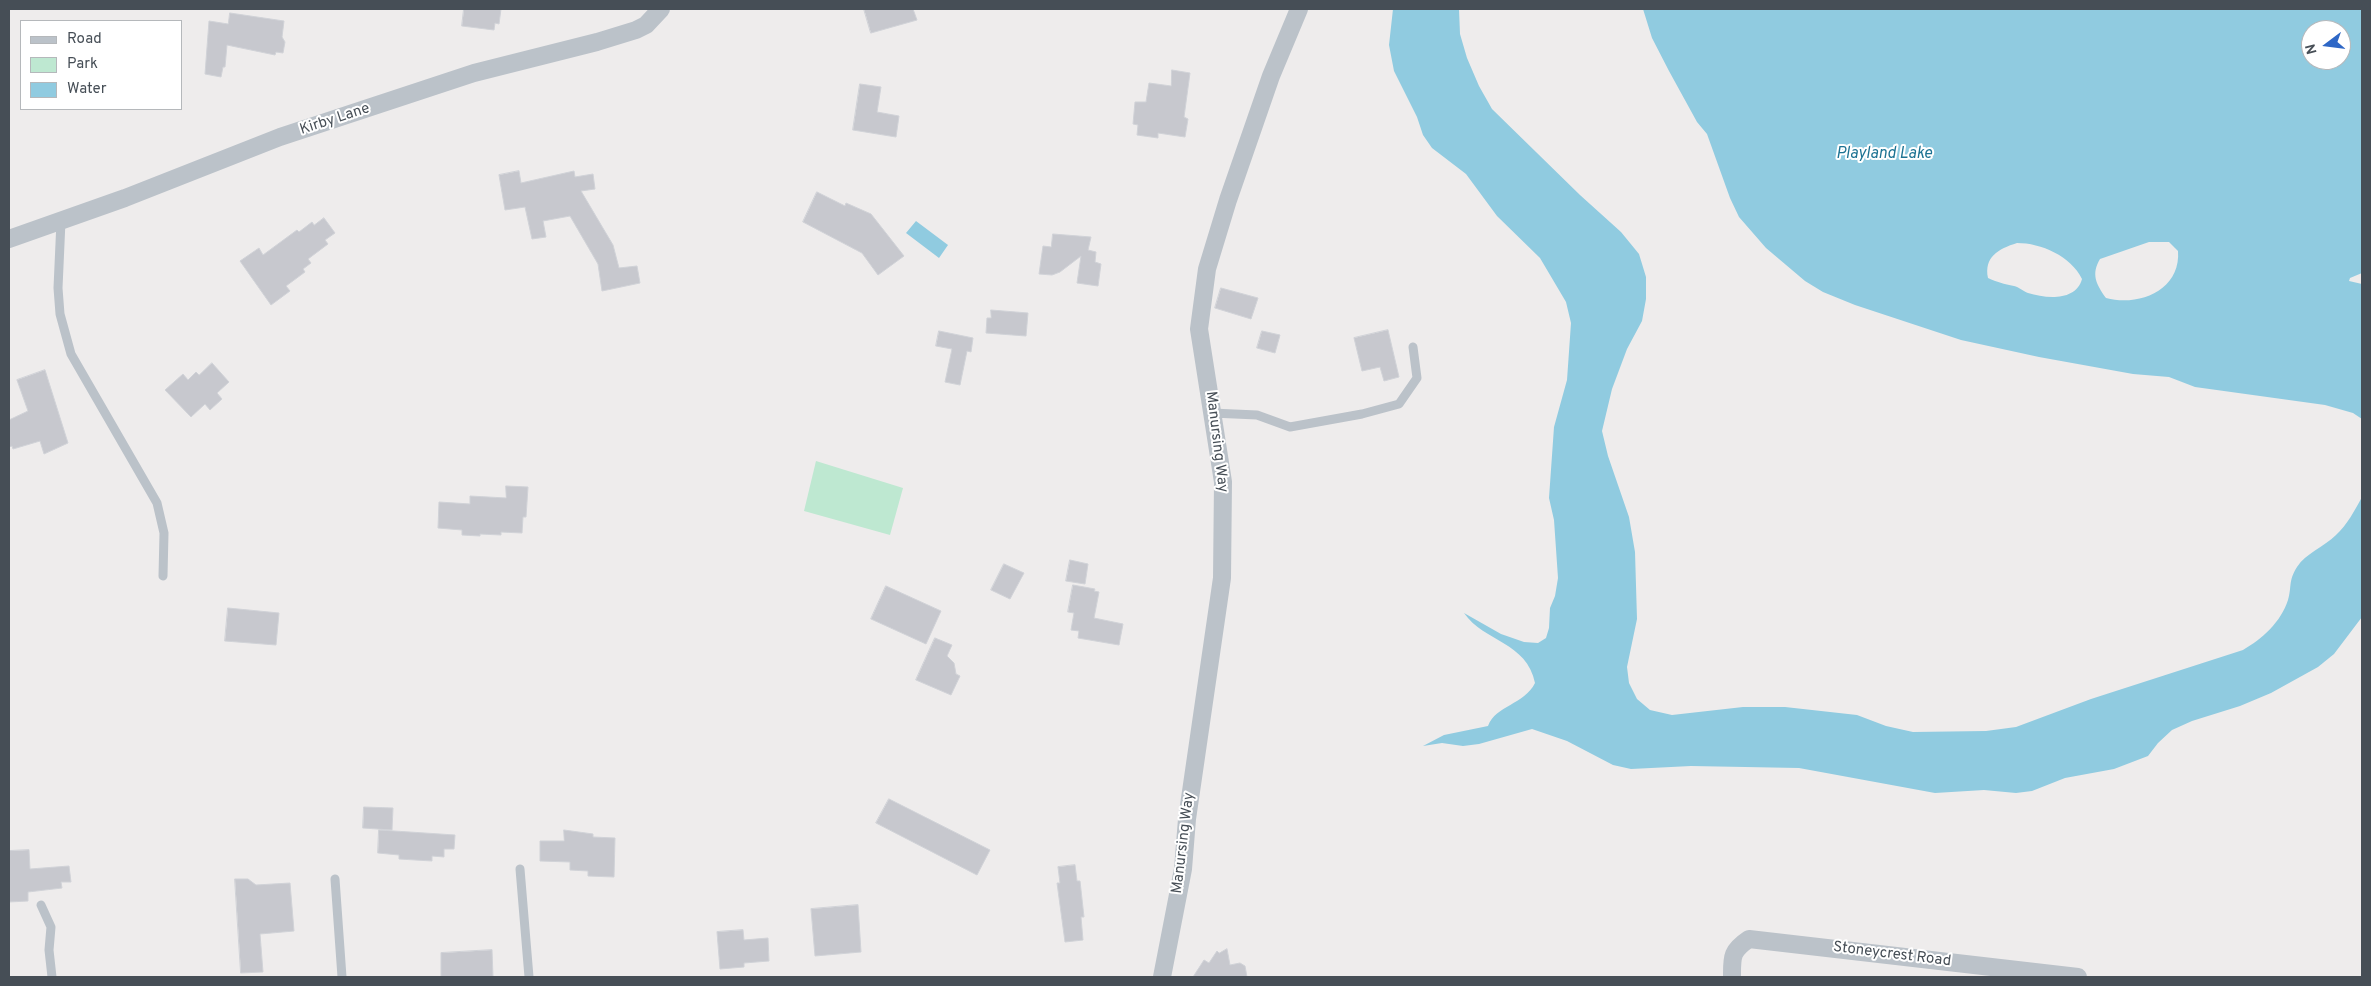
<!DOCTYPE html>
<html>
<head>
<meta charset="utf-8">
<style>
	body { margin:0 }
	#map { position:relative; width:2371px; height:986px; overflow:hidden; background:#eeecec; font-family:Overpass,sans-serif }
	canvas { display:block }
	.frame { position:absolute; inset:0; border:10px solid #464e56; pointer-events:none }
	.legend { position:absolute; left:20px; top:20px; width:162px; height:90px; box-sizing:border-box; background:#fff; border:1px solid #b5b8bb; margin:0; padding:6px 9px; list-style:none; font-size:15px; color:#464e56 }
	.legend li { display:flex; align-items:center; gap:10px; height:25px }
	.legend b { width:25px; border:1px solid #b5b8bb }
	.north { position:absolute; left:2301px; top:20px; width:50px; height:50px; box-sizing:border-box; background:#fff; border:1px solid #b5b8bb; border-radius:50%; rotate:255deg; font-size:14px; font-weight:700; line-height:20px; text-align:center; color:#464e56 }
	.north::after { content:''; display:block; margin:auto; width:18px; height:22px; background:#2e67c6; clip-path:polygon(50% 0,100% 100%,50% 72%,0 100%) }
</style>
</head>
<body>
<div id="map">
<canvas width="2371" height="986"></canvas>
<div class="frame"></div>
<ul class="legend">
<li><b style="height:6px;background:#bbc2c9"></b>Road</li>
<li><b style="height:14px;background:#bee8d1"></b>Park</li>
<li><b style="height:14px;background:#90cbe0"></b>Water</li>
</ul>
<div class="north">N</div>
</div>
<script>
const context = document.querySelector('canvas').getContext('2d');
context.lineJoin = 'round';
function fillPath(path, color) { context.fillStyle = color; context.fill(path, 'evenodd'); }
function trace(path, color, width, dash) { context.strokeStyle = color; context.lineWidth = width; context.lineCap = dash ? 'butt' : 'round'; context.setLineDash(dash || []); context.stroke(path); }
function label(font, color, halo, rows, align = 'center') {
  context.font = font + ' Overpass,sans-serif'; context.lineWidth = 4; context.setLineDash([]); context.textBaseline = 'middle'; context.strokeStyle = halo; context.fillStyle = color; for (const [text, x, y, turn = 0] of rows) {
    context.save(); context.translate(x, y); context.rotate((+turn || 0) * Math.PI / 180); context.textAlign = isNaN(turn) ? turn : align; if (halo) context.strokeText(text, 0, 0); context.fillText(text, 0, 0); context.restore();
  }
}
fillPath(new Path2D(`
	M816,461L903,488L890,535L804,511Z`), '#bee8d1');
fillPath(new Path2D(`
	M1393,9H1459L1460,34L1467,58L1479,86L1492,109L1580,195L1621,232L1639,254L1646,277V299L1642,321L1627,349L1612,389L1602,431L1608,456L1629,517L1635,552L1637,619L1627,667L1629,683L1637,699L1650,710L1672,715L1743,707H1785L1857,715L1886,726L1913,732L1986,731L2016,727L2091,699L2243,650C2262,639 2281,622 2288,600C2292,587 2288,581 2297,567C2306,553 2324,547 2336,535C2347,525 2355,510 2362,497V617L2334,654L2318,667L2271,693L2240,706L2192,721L2172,730L2158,743L2148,756L2114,769L2065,778L2032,791L2016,793L1984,790L1935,793L1799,768L1691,766L1631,769L1613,765L1567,741L1532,729L1479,744L1463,746L1442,743L1423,746L1444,735L1488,726C1496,705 1524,705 1535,683C1527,642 1484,642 1464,613L1501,634L1524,642L1538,643L1546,638L1549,628L1550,608L1555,596L1558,578L1554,520L1549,498L1554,427L1567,380L1571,323L1566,302L1540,258L1497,216L1466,174L1432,148L1423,135L1417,117L1394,71L1389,45Z
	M1643,9H2362V273L2350,278L2349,281L2362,284V419L2353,413L2325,405L2195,387L2169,377L2133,374L2039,357L1961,340L1855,305L1823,292L1805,281L1766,248L1739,217L1730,198L1707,134L1697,122L1669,71L1652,38ZM2311,30H2341V60H2311ZM2149,242H2169L2178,251C2181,290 2139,307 2106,298C2096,284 2091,274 2100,259ZM2017,243C2041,243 2071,256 2082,279C2076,301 2047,299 2028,293C2023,291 2019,287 2014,286C2004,284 1997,282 1988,278C1984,257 1998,249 2017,243Z
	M916,221L948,245L939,258L906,233Z`), '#90cbe0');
const building = new Path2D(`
	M464,9H501L499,24L495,23L494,30L462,26Z
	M864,9H913L917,20L871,33Z
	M230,13L284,21L282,37L285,42L283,53L276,52L275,55L227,45L225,67H223L221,77L205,74L209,21L228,24Z
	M1172,70L1190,73L1184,117L1188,119L1185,137L1158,133V138L1137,135L1138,125L1133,124L1135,102H1146L1149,83L1171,86Z
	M860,84L881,87L877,112L899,116L896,137L853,130Z
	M519,171L521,183L574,171L575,177L593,174L595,189L581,191L613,245L619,268L637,266L640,283L602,291L598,264L570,216L543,221L546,237L532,239L525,207L505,210L499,175Z
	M817,192L845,206L846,203L871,214L904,256L878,275L862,253L803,222Z
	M324,218L335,233L325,240L328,244L308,259L311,263L303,269L305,272L286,286L290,291L271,305L240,261L259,248L263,255L297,230L299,232L312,222L314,225Z
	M1053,234L1091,237L1088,250L1096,252L1095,262L1101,264L1098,286L1077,283L1081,256L1060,272L1052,275L1039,274L1043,246L1051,247Z
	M1221,288L1258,298L1251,319L1215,308Z
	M991,310L1028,313L1026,336L986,333L987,318H991Z
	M1388,330L1399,377L1384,381L1380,367L1362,371L1354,338Z
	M939,331L973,338L971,352L967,351L960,385L945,382L952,349L936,346Z
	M1262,331L1280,335L1275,353L1257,348Z
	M212,363L229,382L217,393L222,399L210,410L205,404L191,417L165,390L183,374L188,380L196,372L199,375Z
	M45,370L68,443L44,454L40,441L13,449L12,446L9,447V420L28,411L17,380Z
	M506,486L528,487L526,517H523L522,533L501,532V535L480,534V536L462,535V530L438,528L439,502L470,504V496L506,498Z
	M1070,560L1088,564L1085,584L1066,581Z
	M1004,564L1024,573L1010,599L991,590Z
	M1073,585L1095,589L1094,591L1099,592L1094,618L1123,624L1119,645L1078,638L1079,631L1071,630L1074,613L1068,612Z
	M886,586L941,611L926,644L871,619Z
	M228,608L279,613L276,645L225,641Z
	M935,638L952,645L947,656L954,663L956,674L960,676L951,695L916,680Z
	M889,799L990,850L977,875L876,823Z
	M364,807L393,808L392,830L363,828Z
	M379,830L455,835L454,849H444V857L432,856V861L399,859V855L378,853Z
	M564,830L593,834V837L615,838L614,877L588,876V871L570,870V862L540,861V841H564Z
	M29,850L30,869L69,866L71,882H61L62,888L28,892V901L9,902V851Z
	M1075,865L1077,881H1080L1084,917H1081L1083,940L1065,942L1057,883H1060L1058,867Z
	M235,879H248L256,885L290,883L294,931L260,934L263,972L241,973Z
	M858,905L861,952L815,956L811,909Z
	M743,930L744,940L768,938L769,961L744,963V967L720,969L717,932Z
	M1227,949L1230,965L1240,963L1245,966L1247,977H1193L1204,960L1209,963L1217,951L1219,953Z
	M492,950L493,977H441V953Z`);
fillPath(building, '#c7c8ce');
trace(building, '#d0d2d7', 1);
trace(new Path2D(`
	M61,221L58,288L60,314L71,354L157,503L164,533L163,576
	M1212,413L1257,415L1290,427L1362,414L1399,404L1417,378L1413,347
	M520,869L529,977
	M335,879L342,977
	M41,905L51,927L49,950L52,977`), '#bbc2c9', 9);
trace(new Path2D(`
	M9,239L125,198L280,137L474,73L597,42L636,30L646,25L661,9
	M1162,977L1183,869L1187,819L1222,578L1223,482L1199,329L1207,269L1228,200L1271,76L1299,9
	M1732,977C1732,957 1731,951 1749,939L2078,977`), '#bbc2c9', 18);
label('15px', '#464e56', '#fff', [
	["Kirby Lane",335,120,-18],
	["Manursing Way",1216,442,83],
	["Manursing Way",1184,843,-83],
	["Stoneycrest Road",1892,955,7]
]);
label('italic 16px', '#1d7393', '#fff', [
	["Playland Lake",1884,155]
]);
</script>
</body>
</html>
